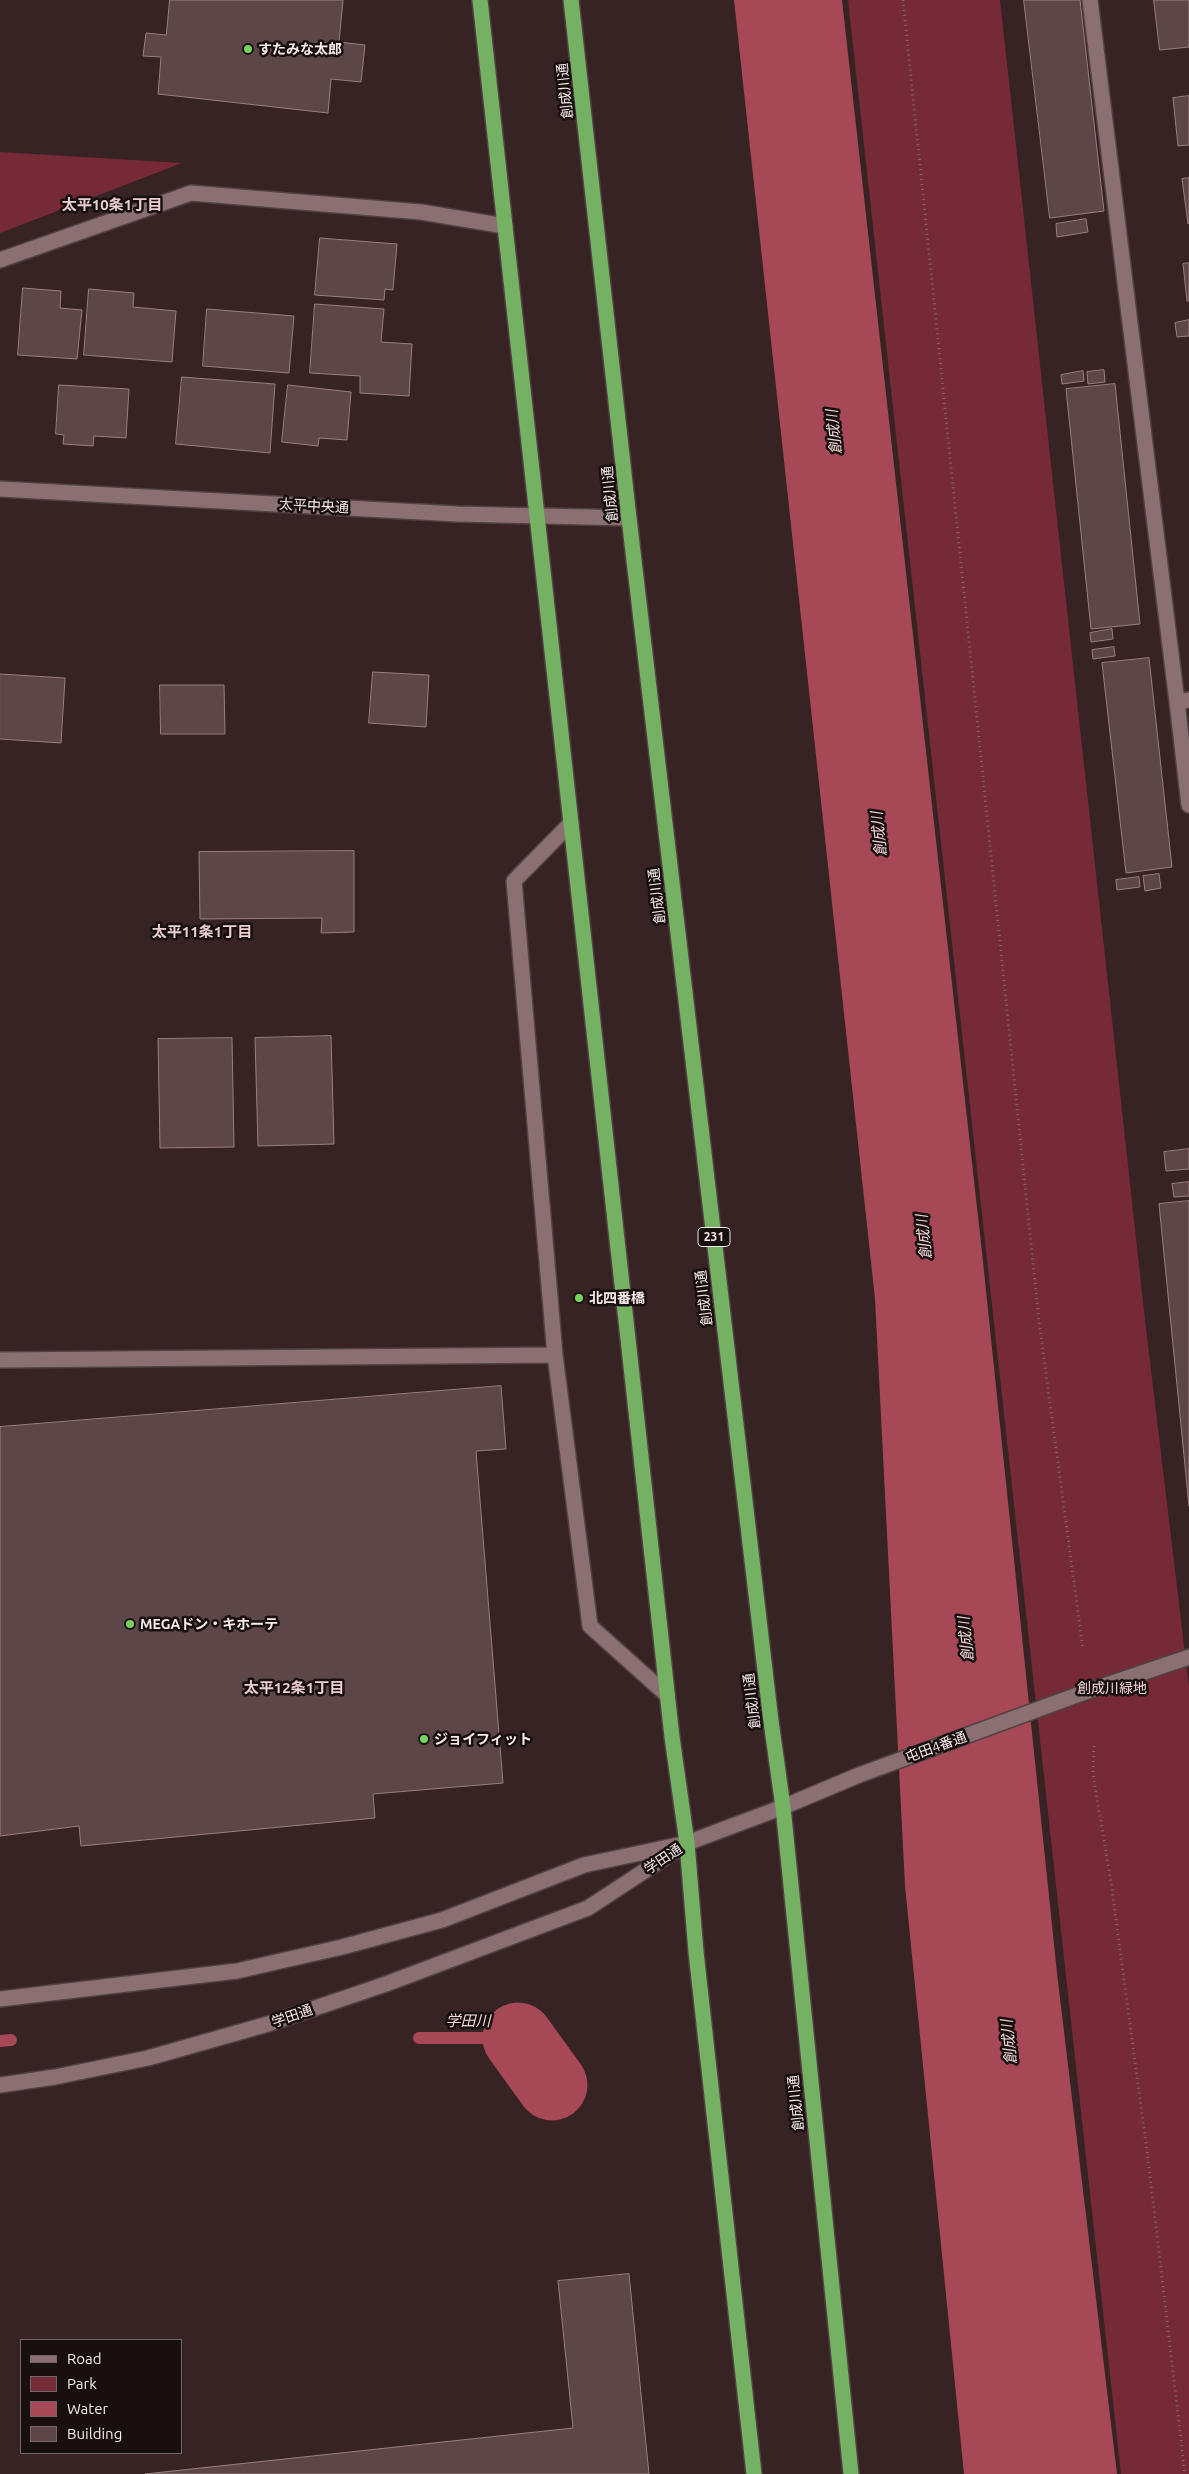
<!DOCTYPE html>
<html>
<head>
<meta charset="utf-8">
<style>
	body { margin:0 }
	#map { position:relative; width:1189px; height:2474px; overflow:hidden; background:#372224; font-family:Ubuntu,sans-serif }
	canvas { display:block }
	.legend { position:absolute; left:20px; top:2339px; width:162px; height:115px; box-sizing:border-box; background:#180f0f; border:1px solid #726667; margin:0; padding:6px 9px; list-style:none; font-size:15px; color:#f8e9ea }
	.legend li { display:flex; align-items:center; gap:10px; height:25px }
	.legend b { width:25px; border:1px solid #726667 }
</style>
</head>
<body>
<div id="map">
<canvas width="1189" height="2474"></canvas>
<ul class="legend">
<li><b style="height:6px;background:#8a7072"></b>Road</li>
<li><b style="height:14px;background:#762a37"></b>Park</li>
<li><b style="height:14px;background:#a64856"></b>Water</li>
<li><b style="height:14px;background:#5d4647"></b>Building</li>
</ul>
</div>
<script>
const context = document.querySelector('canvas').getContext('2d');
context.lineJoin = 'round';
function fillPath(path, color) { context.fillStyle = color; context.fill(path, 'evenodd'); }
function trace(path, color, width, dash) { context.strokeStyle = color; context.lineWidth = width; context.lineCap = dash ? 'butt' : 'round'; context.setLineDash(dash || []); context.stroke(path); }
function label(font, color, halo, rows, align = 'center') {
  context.font = font + ' Ubuntu,"Noto Sans JP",sans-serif'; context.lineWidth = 5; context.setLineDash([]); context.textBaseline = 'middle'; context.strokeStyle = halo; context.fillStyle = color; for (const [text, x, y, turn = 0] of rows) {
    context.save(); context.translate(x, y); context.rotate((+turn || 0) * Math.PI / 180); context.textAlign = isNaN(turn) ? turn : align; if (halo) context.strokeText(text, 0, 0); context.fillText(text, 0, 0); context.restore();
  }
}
fillPath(new Path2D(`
	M848,0H1000L1145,1320L1189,1687V2474H1121Z
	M0,152L182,163L0,233Z`), '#762a37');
fillPath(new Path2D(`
	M734,0H842L982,1252L1057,1973L1117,2474H964L905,1886L875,1299Z`), '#a64856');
trace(new Path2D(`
	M419,2038H518
	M0,2041L11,2040`), '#a64856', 12);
trace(new Path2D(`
	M518,2038L552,2085`), '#a64856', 71);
const building = new Path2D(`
	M170,0H343L339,42L365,45L361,82L331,79L328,113L158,94L161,57L143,56L146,33L166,35Z
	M1024,0H1080L1104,211L1050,218Z
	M1154,0H1189V47L1160,50Z
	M1189,96V145L1178,146L1173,98Z
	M1189,178V223L1188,224L1182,179Z
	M1086,219L1088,232L1057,237L1056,224Z
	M320,238L397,244L393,290L385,289L384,300L315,295Z
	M1189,263V301H1187L1183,264Z
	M23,288L61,291L60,308L82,310L77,359L18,355Z
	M89,289L134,293L133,307L176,311L172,362L84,355Z
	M315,304L384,309L381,342L412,344L409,396L360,393V376L310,373Z
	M207,309L294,316L289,373L203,366Z
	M1189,320V336L1177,337L1175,323Z
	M1104,370L1105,382L1088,384L1087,372Z
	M1083,371L1084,381L1062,384L1061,375Z
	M182,377L275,384L270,453L176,444Z
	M1115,384L1140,624L1091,629L1066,389Z
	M59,385L129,389L126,438L94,436L93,446L63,444L64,435L56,434Z
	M288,385L351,392L347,440L319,438L318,446L282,442Z
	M1112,629L1113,639L1091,642L1090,633Z
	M1114,647L1115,656L1093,659L1092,650Z
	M1149,658L1172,867L1126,873L1102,663Z
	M373,672L429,675L426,727L369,723Z
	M0,674L65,678L61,743L0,739Z
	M160,685H224L225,734H161Z
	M354,851V932L321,933L322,918L200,919L199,852Z
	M1159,874L1161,888L1145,891L1143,876Z
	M1139,877L1140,887L1117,890L1116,880Z
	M331,1036L334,1144L258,1146L255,1038Z
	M232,1038L234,1147L160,1148L158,1039Z
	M1189,1149V1169L1166,1171L1164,1152Z
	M1189,1182V1196L1174,1197L1172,1184Z
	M1189,1201V1506L1159,1204Z
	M501,1386L506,1449L476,1451L503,1783L373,1794L375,1818L81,1846L79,1826L0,1836V1427Z
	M629,2274L649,2474H145L573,2428L558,2281Z`);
fillPath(building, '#5d4647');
trace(building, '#997f80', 1);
const lane = new Path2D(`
	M1090,0L1177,702L1189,700
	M1177,702L1189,805`);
const street = new Path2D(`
	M0,260L191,193L421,212L505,226
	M571,823L514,881L555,1355L590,1626L667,1695
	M0,1360L555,1355
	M0,1999L237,1971L342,1947L442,1920L584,1865L678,1845
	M0,2085L55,2077L148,2058L268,2024L386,1984L588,1908L687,1843`);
const secondary = new Path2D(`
	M0,489L457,514L629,518
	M687,1843L783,1807L859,1775L1088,1691L1189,1657`);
const highway = new Path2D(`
	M480,0L672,1737L687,1843L696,1952L754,2474
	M571,0L629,518L771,1721L783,1807L851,2474`);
trace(lane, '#524042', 18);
trace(street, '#524042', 18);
trace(secondary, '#524042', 18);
trace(highway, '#524042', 18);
trace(new Path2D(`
	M903,0L1039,1321L1083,1650
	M1094,1746L1093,1774L1111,1882L1149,2167L1185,2474`), '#7f6d6e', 3, [1, 4]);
trace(lane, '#8a7072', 15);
trace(street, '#8a7072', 15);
trace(secondary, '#8a7072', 15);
trace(highway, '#74b163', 15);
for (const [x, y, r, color] of [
	[248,49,5,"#76d25a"],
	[579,1298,5,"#76d25a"],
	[130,1624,5,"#76d25a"],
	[424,1739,5,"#76d25a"]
]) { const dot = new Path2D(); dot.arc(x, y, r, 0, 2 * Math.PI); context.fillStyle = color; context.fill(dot); trace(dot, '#180f0f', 2); }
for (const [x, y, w] of [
	[714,1237,32]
]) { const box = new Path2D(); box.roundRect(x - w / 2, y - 9.5, w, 19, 4); context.fillStyle = '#180f0f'; context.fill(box); trace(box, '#f8e9ea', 1); }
label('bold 12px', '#f8e9ea', null, [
	["231",714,1237]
]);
label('bold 14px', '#f8e9ea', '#180f0f', [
	["すたみな太郎",258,49],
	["北四番橋",589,1298],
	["MEGAドン・キホーテ",140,1624],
	["ジョイフィット",434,1739]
], 'left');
label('14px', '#f8e9ea', '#180f0f', [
	["創成川通",565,91,-96],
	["創成川通",610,494,-96],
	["太平中央通",314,506,3],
	["創成川通",657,896,-97],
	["創成川通",704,1298,-97],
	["創成川通",752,1701,-97],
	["屯田4番通",936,1747,-20],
	["学田通",663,1859,-34],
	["学田通",292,2016,-19],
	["創成川通",796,2103,-96]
]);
label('14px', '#f3d7d9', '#180f0f', [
	["創成川緑地",1112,1688]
]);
label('bold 15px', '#ebced0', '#180f0f', [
	["太平10条1丁目",112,205],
	["太平11条1丁目",202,932],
	["太平12条1丁目",294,1688]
]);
label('italic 15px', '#f2d6d8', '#180f0f', [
	["創成川",834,432,-96],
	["創成川",879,834,-96],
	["創成川",924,1237,-96],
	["創成川",966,1639,-96],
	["学田川",468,2021],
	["創成川",1009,2042,-96]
]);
</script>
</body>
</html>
